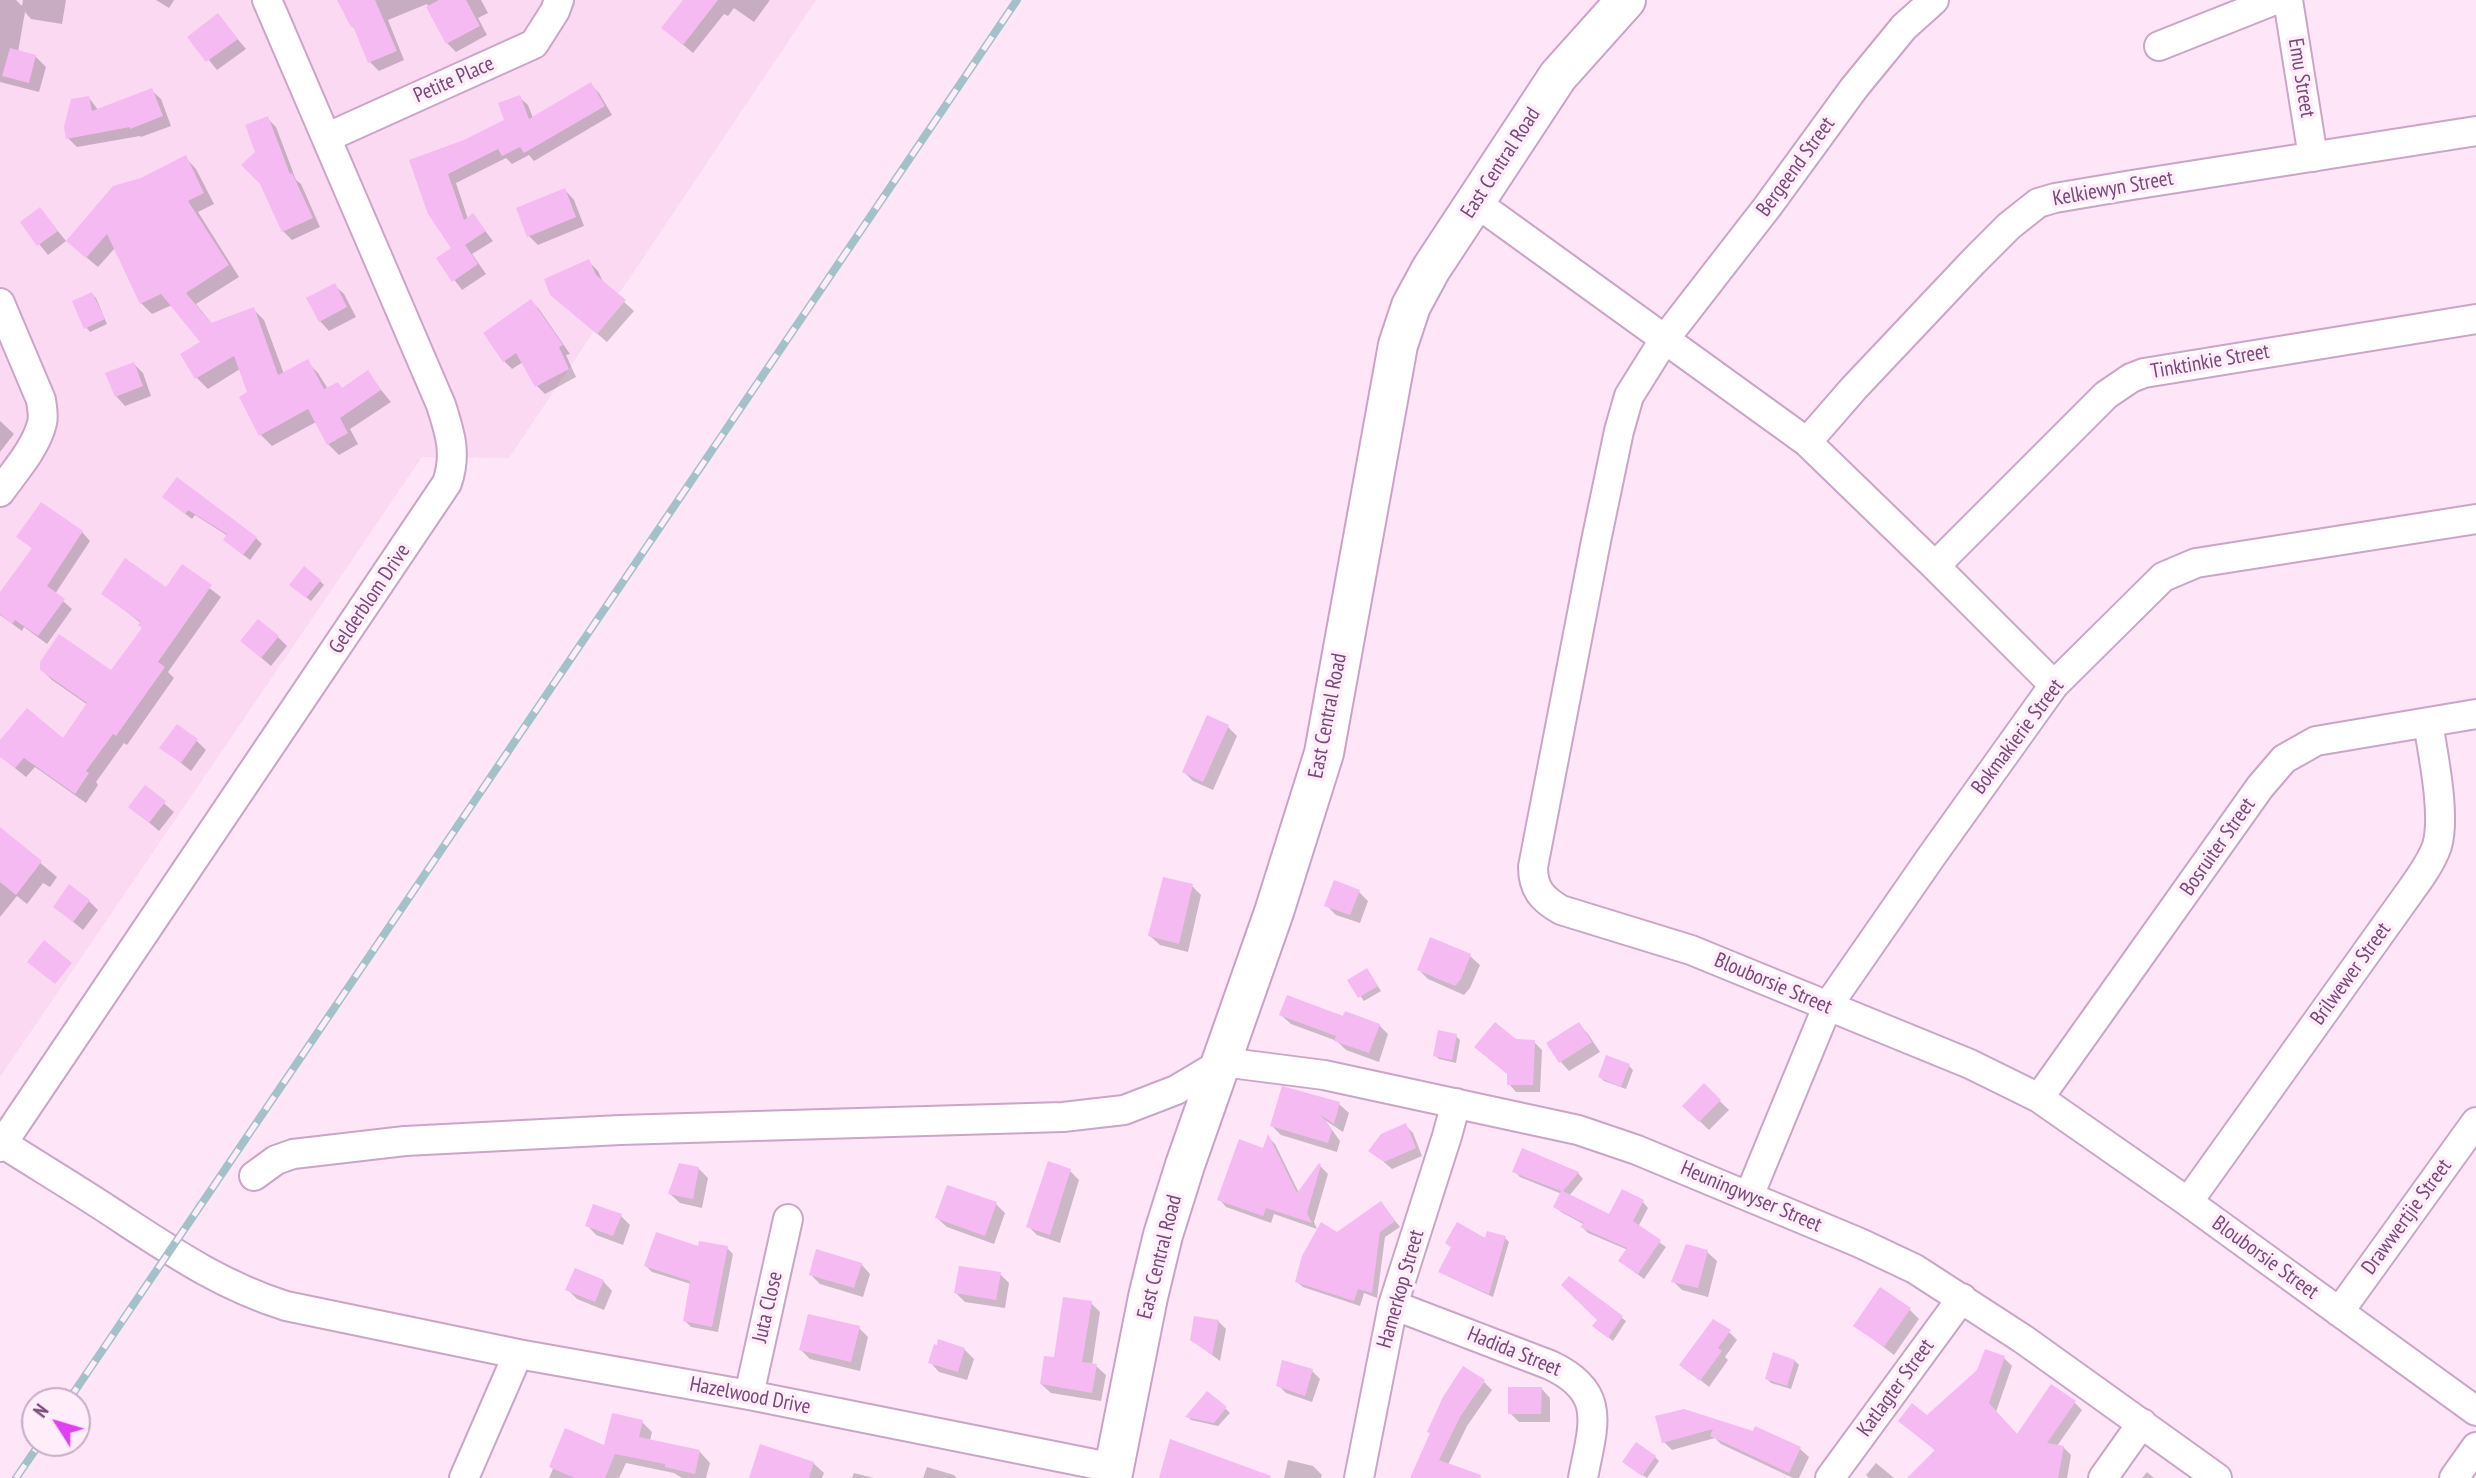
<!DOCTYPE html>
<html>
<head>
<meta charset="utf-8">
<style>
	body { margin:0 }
	#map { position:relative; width:2476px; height:1478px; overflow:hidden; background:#fee5f7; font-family:"PT Sans Narrow",sans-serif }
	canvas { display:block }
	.north { position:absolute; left:21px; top:1387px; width:70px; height:70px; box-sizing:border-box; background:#ffedfa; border:2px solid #c9abc6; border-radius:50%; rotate:307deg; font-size:19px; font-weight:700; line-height:28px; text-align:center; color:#794778 }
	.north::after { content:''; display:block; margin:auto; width:24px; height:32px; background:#df40f2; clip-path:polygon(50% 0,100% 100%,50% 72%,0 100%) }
</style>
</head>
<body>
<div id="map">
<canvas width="2476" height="1478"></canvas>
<div class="north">N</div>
</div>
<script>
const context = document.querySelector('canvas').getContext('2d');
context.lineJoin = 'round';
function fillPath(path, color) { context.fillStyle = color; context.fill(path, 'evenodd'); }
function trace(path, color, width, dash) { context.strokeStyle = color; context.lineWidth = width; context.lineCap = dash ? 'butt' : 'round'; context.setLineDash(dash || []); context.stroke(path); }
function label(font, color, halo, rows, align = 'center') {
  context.font = font + ' "PT Sans Narrow",sans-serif'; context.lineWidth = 7; context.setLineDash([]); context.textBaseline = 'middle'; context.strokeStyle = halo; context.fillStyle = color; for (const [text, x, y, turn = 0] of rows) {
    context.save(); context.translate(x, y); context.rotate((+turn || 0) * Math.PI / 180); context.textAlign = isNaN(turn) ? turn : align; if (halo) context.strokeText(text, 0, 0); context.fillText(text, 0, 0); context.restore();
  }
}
fillPath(new Path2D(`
	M0,0H816L509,458L422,457L0,1077Z`), '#fbd9f3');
fillPath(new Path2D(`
	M0,0H16L22,6L23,0H66L62,24L31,19L25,12L18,52L36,57L46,67L39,92L0,82Z
	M156,0H174L169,8Z
	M348,0H481L488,13L478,18L487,35L456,52L447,43L427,4L388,20L404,60L379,71L370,62L356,30L352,26Z
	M685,0H770L754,22L734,8L728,16L724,14L693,53L663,28Z
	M218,16L246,49L217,70L190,37Z
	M590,84L599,93L612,115L534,161L529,155L512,164L506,158L456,183L468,219L473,215L493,241L472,254L486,274L462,290L438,258L453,248L411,161L465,141L507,121L519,97L528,105L533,118Z
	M151,90L161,99L171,126L141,137L140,136L77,147L68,138L89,98L99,111Z
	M267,118L276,127L296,180L301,184L320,227L292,240L283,231L257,153Z
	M185,157L196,169L214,204L198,212L239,277L196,304L212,324L253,309L264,320L284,374L307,362L318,373L328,389H343L367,373L391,402L350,429L358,444L339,455L328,444L316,422L272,446L261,435L240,369L208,389L197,378L203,342L172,305L152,314L141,303L115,248L98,267L80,252L141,179Z
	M565,190L574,200L584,226L538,245L529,236Z
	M40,209L66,241L48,255L22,223Z
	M588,261L598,271L604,284L634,311L607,342L562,304Z
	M334,285L344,294L356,317L329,331L320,321Z
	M92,294L96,298L107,324L90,332L86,327Z
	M531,301L539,309L570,354L566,355L576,377L545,394L537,386L523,362L512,369L504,361Z
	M134,364L143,373L151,396L125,406L116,396Z
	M0,421L14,434L0,452Z
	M171,503L256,538L262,544L250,560L232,546L228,536L195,515L192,519Z
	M82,532L90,541L55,594L72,609L47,644L24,627L22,631L0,615V595L33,549L19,537Z
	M182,567L221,597L168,672L174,678L127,745L124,743L96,782L98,785L86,803L35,767L26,777L5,760L0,756V743L63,740L88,705L52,680L41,669L112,673L144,628L142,624L103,593L166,589Z
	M320,581L324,585L311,601L296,589Z
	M278,637L287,646L271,666L252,650Z
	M1228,727L1237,736L1213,790L1193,781L1184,772Z
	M197,741L206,750L191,771L162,748Z
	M145,787L174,812L159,831L131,807Z
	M0,829L57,877L50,887L43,883L27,904L17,896L0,917Z
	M1192,886L1201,895L1188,952L1160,945L1150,936Z
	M1359,892L1368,901L1360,923L1336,915L1326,905Z
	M89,901L98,910L83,930L55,907Z
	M1431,939L1470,956L1480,965L1470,988L1464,995L1428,979L1419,970Z
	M1367,970L1381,991L1364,1001L1349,980Z
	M1281,1015L1344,1018L1379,1025L1388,1034L1379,1062L1346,1050L1337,1041L1291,1024Z
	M1579,1024L1588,1034L1600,1052L1569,1071L1560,1061Z
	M1456,1036L1460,1040L1456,1063L1439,1059L1435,1055Z
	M1515,1041L1534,1042L1542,1050L1540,1092H1516L1509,1084Z
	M1629,1066L1633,1070L1626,1089L1604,1081L1600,1077Z
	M1704,1086L1729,1110L1709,1130L1684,1106Z
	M1339,1104L1349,1113L1343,1132L1325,1120L1340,1141L1337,1152L1281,1135L1272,1126Z
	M1405,1125L1413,1133L1422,1156L1392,1169L1371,1151Z
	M1268,1137L1275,1144L1299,1193L1320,1166L1328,1174L1314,1222L1317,1229L1274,1214L1271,1223L1226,1207L1219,1199L1265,1150Z
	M698,1168L708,1178L702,1208L680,1203L670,1194Z
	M1070,1171L1079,1180L1060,1243L1037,1235L1028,1226Z
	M1514,1171L1578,1173L1583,1179L1569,1196L1609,1216L1643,1202L1648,1208L1638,1227L1666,1247L1644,1279L1626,1266L1628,1250L1588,1233L1582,1227L1585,1225L1561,1212L1555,1206L1562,1194L1520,1177Z
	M1381,1203L1400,1227L1385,1237L1377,1298L1364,1293L1360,1306L1303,1287L1297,1282Z
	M996,1204L1005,1213L994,1244L947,1227L937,1218Z
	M621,1216L630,1225L623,1245L596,1235L587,1225Z
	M1505,1238L1509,1242L1493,1297L1445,1275L1440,1271Z
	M727,1248L733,1254L718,1332L691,1327L685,1321L691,1284L652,1272L646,1266L699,1249Z
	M1707,1252L1717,1261L1708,1297L1682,1290L1673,1281Z
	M861,1264L870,1274L863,1297L820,1284L810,1274Z
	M1000,1274L1009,1283L1005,1308L965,1302L956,1293Z
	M1569,1279L1626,1321L1613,1341L1599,1330V1320Z
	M603,1281L612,1291L604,1310L577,1299L567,1289Z
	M1091,1303L1100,1312L1092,1365L1096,1366L1106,1375L1101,1401L1051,1393L1041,1384Z
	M1910,1310L1919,1319L1894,1355L1856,1326Z
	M1218,1321L1226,1329L1220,1361L1191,1339Z
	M859,1328L868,1337L860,1371L810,1359L801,1350Z
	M1729,1332L1737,1340L1725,1357L1728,1360L1709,1387L1682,1365Z
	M964,1349L974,1359L967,1380L939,1372L930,1362Z
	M1986,1351L2004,1358L2012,1366L1996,1412L2018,1437L2074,1402L2082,1410L2057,1446L2063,1447L2071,1455L2067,1478H1909L1936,1451L1900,1421L1928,1417L1979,1371Z
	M1795,1361L1799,1365L1791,1389L1771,1383L1767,1379Z
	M1312,1371L1320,1379L1312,1402L1286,1393L1278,1385Z
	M1484,1382L1492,1390L1467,1426L1448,1465L1481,1478H1412Z
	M1541,1388L1550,1398V1422H1519L1510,1413Z
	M1226,1409L1230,1413L1218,1426L1191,1420L1187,1416Z
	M1657,1418L1754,1433L1756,1429L1800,1449L1809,1457L1799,1478H1793L1721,1444L1715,1438L1672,1450L1664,1442Z
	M642,1422L652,1432L650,1441L700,1452L710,1463L706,1478H682L674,1473L626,1463L619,1478H549L553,1469L551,1466L605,1448Z
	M1655,1457L1659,1461L1647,1478L1628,1466Z
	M1288,1460L1313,1466L1322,1475L1321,1478H1284Z
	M813,1463L824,1473L822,1478H756Z
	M1876,1463L1894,1478H1869L1866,1475Z
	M927,1467L954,1475L957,1478H923Z
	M2147,1472L2154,1478H2142Z
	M854,1473L874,1478H852Z`), '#0003');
fillPath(new Path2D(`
	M337,0H375L397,51L368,63L353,26L351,27Z
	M439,0H466L480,26L446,44L426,7Z
	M683,0H718L683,45L661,28Z
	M218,13L238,39L206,62L187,37Z
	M10,48L36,55L29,83L2,76Z
	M591,82L605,106L524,153L520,147L502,156L498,149L448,174L464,220L473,213L486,231L465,245L478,264L452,282L436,258L451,248L428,214L409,160L464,140L504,120L498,103L520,95L529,119Z
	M152,88L163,116L130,129V127L66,139L64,127L71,99L89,96L92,111Z
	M268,116L290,174L292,173L313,218L282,232L260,184L241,165L255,152L245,125Z
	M186,155L204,193L188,201L229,265L186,293L211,323L254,307L278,375L308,359L324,389L338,382L342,388L368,370L381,390L340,418L348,433L327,445L308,409L259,436L239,397L247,392L234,356L195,379L180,354L200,342L161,294L140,304L107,234L86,258L66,241L113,186L141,178Z
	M565,188L576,217L527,237L516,208Z
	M40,207L58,231L37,246L20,222Z
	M589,259L596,275L626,300L597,334L550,295L544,279Z
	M335,283L347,307L319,322L306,298Z
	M92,292L105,319L84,329L72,301Z
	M531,299L563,345L559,347L569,369L535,387L516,353L503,362L483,333Z
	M134,362L143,386L115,397L105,373Z
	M177,477L257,537L243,555L223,540L227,534L188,510L185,514L162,497Z
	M41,502L83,531L47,586L65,599L38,636L15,620L12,624L0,614V592L32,548L16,537Z
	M125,558L166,587L182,564L212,585L158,662L165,667L116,736L113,734L86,771L89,773L75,794L24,758L15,768L0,757V740L27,708L63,738L87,703L40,670V662L59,634L111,670L142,628L138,625L141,622L101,594Z
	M304,566L321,580L306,598L289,585Z
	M258,619L279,636L261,658L240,641Z
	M1207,715L1229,725L1203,782L1182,772Z
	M177,724L198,739L181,763L159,748Z
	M145,785L166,801L149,823L128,807Z
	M0,827L42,861L16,895L0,882Z
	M1163,877L1193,884L1179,944L1148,936Z
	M1334,880L1360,890L1350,915L1324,906Z
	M69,884L90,900L73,922L53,907Z
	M1430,937L1471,954L1461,979L1455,986L1417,970Z
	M44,940L72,963L55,984L27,962Z
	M1367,968L1378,986L1358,998L1347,980Z
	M1287,995L1343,1016L1345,1011L1380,1024L1369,1053L1334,1041L1336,1036L1279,1015Z
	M1495,1022L1516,1039L1535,1040L1533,1085H1507V1074L1474,1047Z
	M1579,1022L1592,1042L1559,1063L1546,1043Z
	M1438,1030L1457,1034L1452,1060L1433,1056Z
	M1606,1055L1630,1064L1621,1087L1598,1077Z
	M1704,1083L1721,1100L1699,1122L1682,1106Z
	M1282,1086L1340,1102L1334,1124L1321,1115L1332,1130L1328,1143L1270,1126Z
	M1406,1123L1416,1148L1384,1162L1368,1151L1381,1134Z
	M1268,1134L1297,1193L1319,1163L1321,1165L1307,1213L1312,1223L1266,1208L1263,1216L1217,1200L1239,1139L1263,1148Z
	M1522,1148L1579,1172L1563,1191L1609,1214L1622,1189L1644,1200L1633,1221L1661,1240L1638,1274L1618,1261L1627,1248L1580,1227L1584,1223L1553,1207L1561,1191L1512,1172Z
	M1048,1161L1071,1169L1050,1235L1026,1227Z
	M679,1163L699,1167L693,1199L668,1194Z
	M947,1185L997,1202L985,1236L935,1218Z
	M1381,1201L1395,1221L1380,1232L1372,1293L1358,1289L1354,1301L1295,1282L1302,1256L1321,1222L1337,1232Z
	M593,1204L622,1214L613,1236L585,1226Z
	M1457,1222L1485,1238L1487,1231L1506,1236L1489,1294L1438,1272L1451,1247L1445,1243Z
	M656,1232L698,1246L699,1241L728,1246L712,1327L683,1321L690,1281L644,1266Z
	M1686,1244L1708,1250L1698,1288L1671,1282Z
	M816,1249L862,1263L854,1288L809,1275Z
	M959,1266L1001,1272L996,1300L954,1293Z
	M575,1268L604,1280L595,1302L565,1290Z
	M1569,1276L1623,1316L1608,1338L1592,1326L1597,1320L1561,1285Z
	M1880,1287L1911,1308L1884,1347L1853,1326Z
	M1063,1297L1092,1301L1082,1362L1097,1364L1092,1393L1040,1384L1044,1356L1054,1357Z
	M808,1314L860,1326L851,1362L799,1350Z
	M1194,1316L1219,1320L1212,1355L1190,1340Z
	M1713,1319L1731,1330L1718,1348L1722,1351L1700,1381L1679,1365Z
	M938,1339L965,1348L958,1372L928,1363L934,1344L937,1345Z
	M1985,1349L2005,1356L1989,1403L2017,1434L2051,1384L2076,1401L2047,1443L2064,1446L2058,1478H1907L1935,1450L1898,1421L1912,1403L1927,1415L1977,1370Z
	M1773,1352L1795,1360L1787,1386L1765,1379Z
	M1282,1360L1313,1369L1305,1396L1276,1386Z
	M1463,1366L1485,1380L1460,1417L1439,1460L1481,1475L1480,1478H1410L1430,1433L1427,1432L1443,1397Z
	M1508,1387H1542L1541,1414H1508Z
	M1207,1391L1227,1407L1214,1423L1185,1417Z
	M1684,1409L1753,1431L1755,1426L1801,1447L1789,1473L1710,1436L1713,1429L1662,1443L1655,1416Z
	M612,1413L643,1420L639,1437L700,1450L695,1474L665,1467V1464L615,1454L605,1478H575L549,1467L565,1428L604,1445Z
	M1170,1439L1271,1476L1270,1478H1159Z
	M1636,1442L1656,1456L1642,1476L1622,1462Z
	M760,1444L814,1462L809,1478H749Z`), '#f6baf2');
const street = new Path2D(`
	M1934,0L1904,27L1854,88L1768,206L1664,340L1629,396L1619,431L1596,541L1533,867C1533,889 1542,899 1561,910L1691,950L1970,1064L2039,1098L2188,1202L2476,1411
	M2288,0L2313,157
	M2159,46L2275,0
	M328,137L534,44L555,11L559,0
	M1475,202L1807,442L1935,566L2054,685
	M0,303L41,400C42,408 44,416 42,423C36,448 14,472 0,492
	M1807,442L1854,388L1973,262L2009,226L2038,203L2055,198L2132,185L2476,131
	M1935,566L2106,395L2131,378L2144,373L2476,319
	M2039,1098L2260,787L2284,759L2316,741L2476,714
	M2,1143C43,1169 85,1194 125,1221C180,1257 224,1286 286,1306L518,1354L749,1395L1114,1468
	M0,1147L447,483C457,454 450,433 441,405L267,0
	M254,1176L276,1160L293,1154L405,1141L620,1130L1063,1117L1124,1110L1176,1090L1223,1062L1324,1075L1578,1130L1637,1150L1860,1243L1915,1269L2023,1339L2217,1478
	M1749,1196L1827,1007L1931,857L2054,685L2163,577L2196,563L2476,519
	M2188,1202L2409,893C2419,879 2431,863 2437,846C2446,815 2433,755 2428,722
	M1393,1305L1550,1365C1608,1392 1593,1425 1583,1478
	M2339,1312L2476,1122
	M749,1395L788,1219
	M464,1478L518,1354
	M1359,1478L1393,1305L1447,1136L1456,1103
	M1830,1478L1962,1298
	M2103,1478L2142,1423
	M2454,1478L2476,1447`);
const secondary = new Path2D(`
	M1112,1478L1148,1297L1163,1235L1185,1165L1274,912L1324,753L1398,345L1411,306L1431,269L1558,76L1626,0`);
trace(street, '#cca4c8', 32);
trace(secondary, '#cda0c9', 42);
trace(street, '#fff', 28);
trace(secondary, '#fff', 38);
const rail = new Path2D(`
	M68,1401L1017,0
	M16,1478L40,1443`);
trace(rail, '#a2c1c9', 8);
trace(rail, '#ffedfa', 5, [16]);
label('21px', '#794778', '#ffedfa', [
	["Emu Street",2301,78,81],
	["Petite Place",454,80,-24],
	["East Central Road",1501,163,-57],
	["Bergeend Street",1796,167,-54],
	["Kelkiewyn Street",2113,189,-10],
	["Tinktinkie Street",2210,362,-10],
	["Gelderblom Drive",370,599,-56],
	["East Central Road",1328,716,-79],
	["Bokmakierie Street",2018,737,-53],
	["Bosruiter Street",2218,847,-55],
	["Brilwewer Street",2351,974,-54],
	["Blouborsie Street",1773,984,23],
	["Heuningwyser Street",1751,1197,23],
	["Drawwertjie Street",2407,1217,-54],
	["East Central Road",1160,1257,-76],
	["Blouborsie Street",2265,1258,36],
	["Hamerkop Street",1401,1289,-74],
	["Juta Close",768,1307,-77],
	["Hadida Street",1514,1352,22],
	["Katlagter Street",1896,1388,-54],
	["Hazelwood Drive",750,1396,11]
]);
</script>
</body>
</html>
